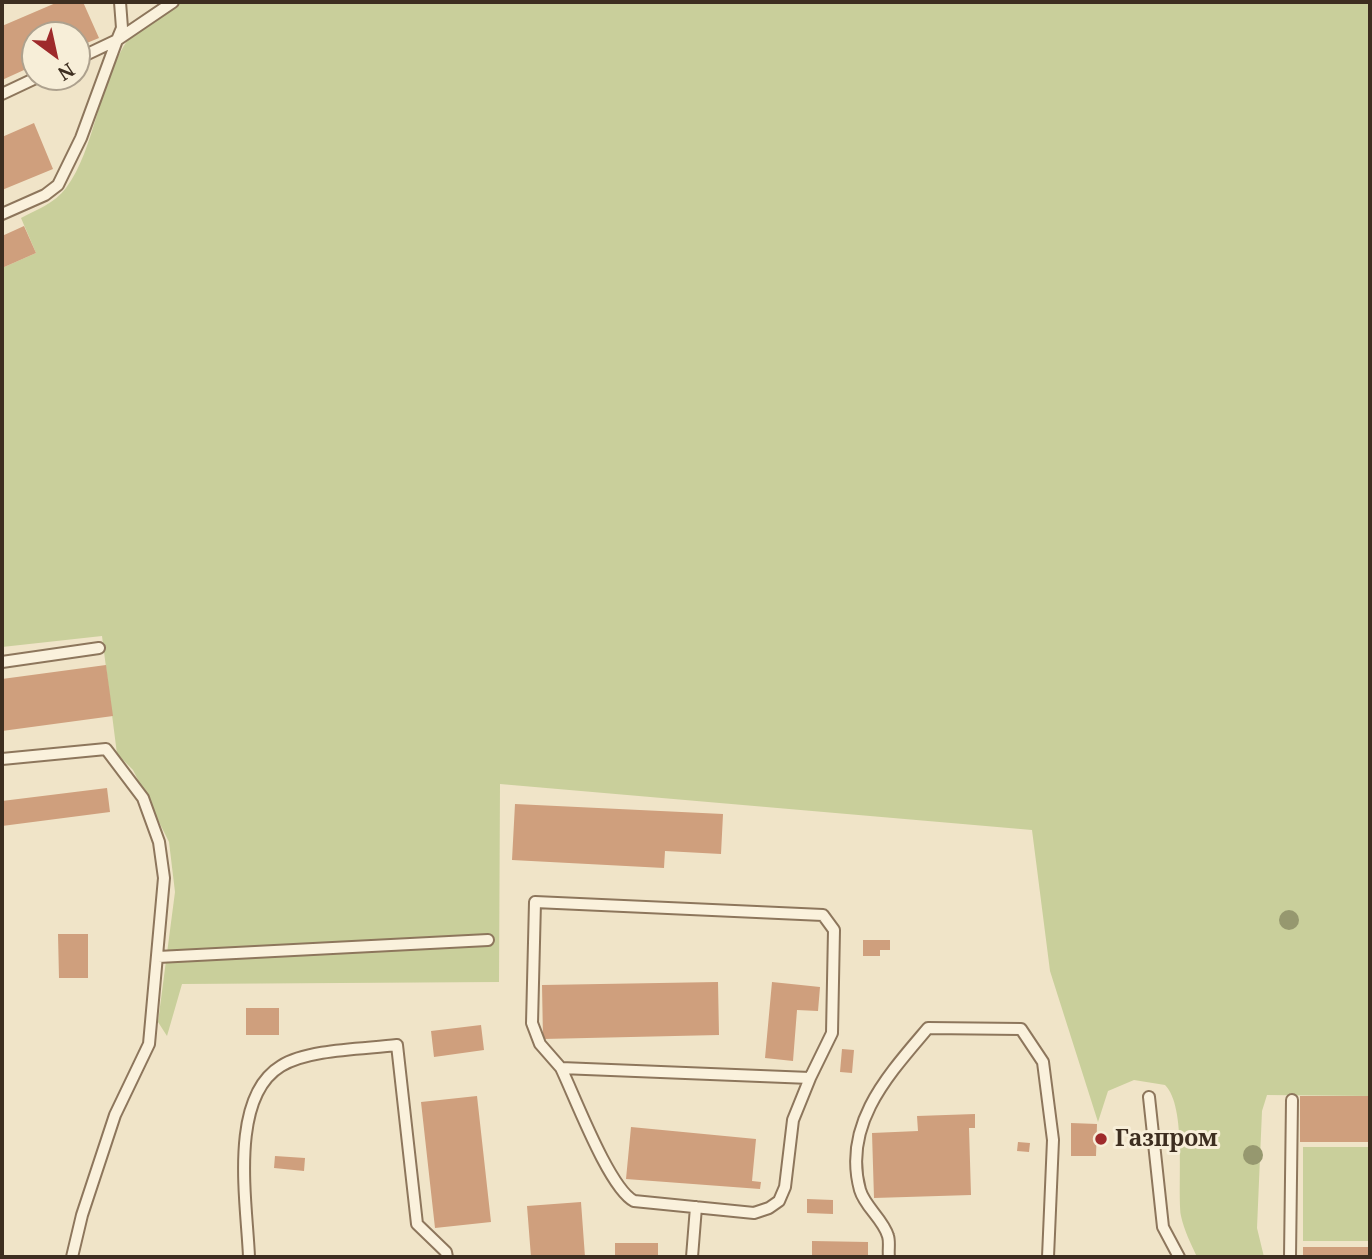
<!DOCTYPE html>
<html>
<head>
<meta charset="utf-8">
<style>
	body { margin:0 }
	#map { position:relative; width:1372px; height:1259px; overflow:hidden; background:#f0e4c8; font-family:"Noto Serif",serif }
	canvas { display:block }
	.frame { position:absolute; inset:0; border:4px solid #3d2e20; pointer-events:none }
	.north { position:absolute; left:21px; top:21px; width:70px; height:70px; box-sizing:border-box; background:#f7eed8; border:2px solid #ada18e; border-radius:50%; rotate:147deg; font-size:19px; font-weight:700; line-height:28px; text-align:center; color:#3d2e20 }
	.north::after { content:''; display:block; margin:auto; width:24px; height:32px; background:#9e2a2b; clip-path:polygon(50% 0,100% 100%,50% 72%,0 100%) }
</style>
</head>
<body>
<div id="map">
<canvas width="1372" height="1259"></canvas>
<div class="frame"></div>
<div class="north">N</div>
</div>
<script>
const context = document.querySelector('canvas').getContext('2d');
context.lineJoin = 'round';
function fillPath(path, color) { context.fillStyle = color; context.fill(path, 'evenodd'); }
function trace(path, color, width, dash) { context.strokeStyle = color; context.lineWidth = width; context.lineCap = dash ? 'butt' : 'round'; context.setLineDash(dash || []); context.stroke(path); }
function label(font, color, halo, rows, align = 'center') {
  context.font = font + ' "Noto Serif",serif'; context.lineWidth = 6; context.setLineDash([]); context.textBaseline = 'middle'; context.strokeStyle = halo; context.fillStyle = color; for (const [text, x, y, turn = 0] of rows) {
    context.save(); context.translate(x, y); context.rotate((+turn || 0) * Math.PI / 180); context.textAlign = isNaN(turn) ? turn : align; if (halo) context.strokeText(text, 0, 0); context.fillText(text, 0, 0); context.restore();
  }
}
fillPath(new Path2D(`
	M176,2H1370V1096L1267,1095L1262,1111L1257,1228L1264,1257H1197C1191,1244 1184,1230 1181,1216C1177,1185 1187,1107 1165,1085L1134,1080L1108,1091L1098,1122L1050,971L1032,830L500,784L499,982L182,984L167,1036L158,1022L175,892L169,842L133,770L117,754L102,636L2,647V268L36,253L21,218C36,210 55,203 66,188C96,148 98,82 129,38C139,24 162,12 176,2Z
	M1303,1147H1370V1241H1303Z`), '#c9cf9b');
fillPath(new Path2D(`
	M58,2H83L99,38L77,47V35H35V65L2,80V26Z
	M34,123L53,169L2,190V137Z
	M24,226L36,253L2,268V236Z
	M106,665L113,716L2,731V679Z
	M107,788L110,812L2,826V801Z
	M515,804L723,814L721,854L665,851L664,868L512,860Z
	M58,934H88V978H59Z
	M863,940H890V950H880V956H863Z
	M718,982L719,1035L543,1039L542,985Z
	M772,982L820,987L818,1011L797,1010L793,1061L765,1058Z
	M246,1008H279V1035H246Z
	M481,1025L484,1050L434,1057L431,1031Z
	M842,1049L854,1050L852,1073L840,1072Z
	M477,1096L491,1222L435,1228L421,1102Z
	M1300,1096H1370V1142H1300Z
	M975,1114V1128H969L971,1195L874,1198L872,1133L918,1131L917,1116Z
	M1071,1123L1097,1124L1096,1156H1071Z
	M631,1127L756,1139L752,1181L761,1182L760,1189L626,1179Z
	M1018,1142L1030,1143L1029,1152L1017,1151Z
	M275,1156L305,1158L304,1171L274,1168Z
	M807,1199L833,1200V1214L807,1213Z
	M581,1202L585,1257H531L527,1206Z
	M812,1241L868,1242V1257H812Z
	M615,1243H658V1257H615Z
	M1303,1247H1370V1257H1303Z`), '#cf9f7d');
const service = new Path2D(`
	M77,59L117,40L122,28L120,2
	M2,94L38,77
	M2,214L45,195L58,185L81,138L117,40L173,2
	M2,662L99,648
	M2,759L106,749L143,798L159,842L164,878L149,1044L115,1115L82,1215L72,1257
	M158,957L488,940
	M561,1068L810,1078L793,1120L785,1187L779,1201L769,1208L754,1213L634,1201C609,1188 575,1097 561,1068Z
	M561,1068L540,1044L532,1023L535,902L823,915L834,930L832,1033L810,1078
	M1149,1097L1163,1227L1179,1257
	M249,1257C247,1204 228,1098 281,1066C308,1049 364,1049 397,1045L417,1224L446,1252L447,1257
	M692,1257L696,1207
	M889,1257C888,1251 890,1242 888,1236C883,1219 865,1207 860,1190C842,1124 889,1074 928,1028L1021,1029L1043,1062L1053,1140L1048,1257
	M1290,1257L1292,1100`);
trace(service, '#8d765c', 14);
trace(service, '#faf1dc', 10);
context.fillStyle = '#96986f';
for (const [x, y] of [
	[1289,920],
	[1253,1155]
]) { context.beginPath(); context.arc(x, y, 10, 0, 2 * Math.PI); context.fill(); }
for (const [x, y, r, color] of [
	[1101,1139,7,"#9e2a2b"]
]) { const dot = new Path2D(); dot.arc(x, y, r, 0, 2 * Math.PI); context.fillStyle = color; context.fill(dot); trace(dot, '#f7eed8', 2.5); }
label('bold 23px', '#3d2e20', '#f7eed8', [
	["Газпром",1115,1139]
], 'left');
</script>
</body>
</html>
